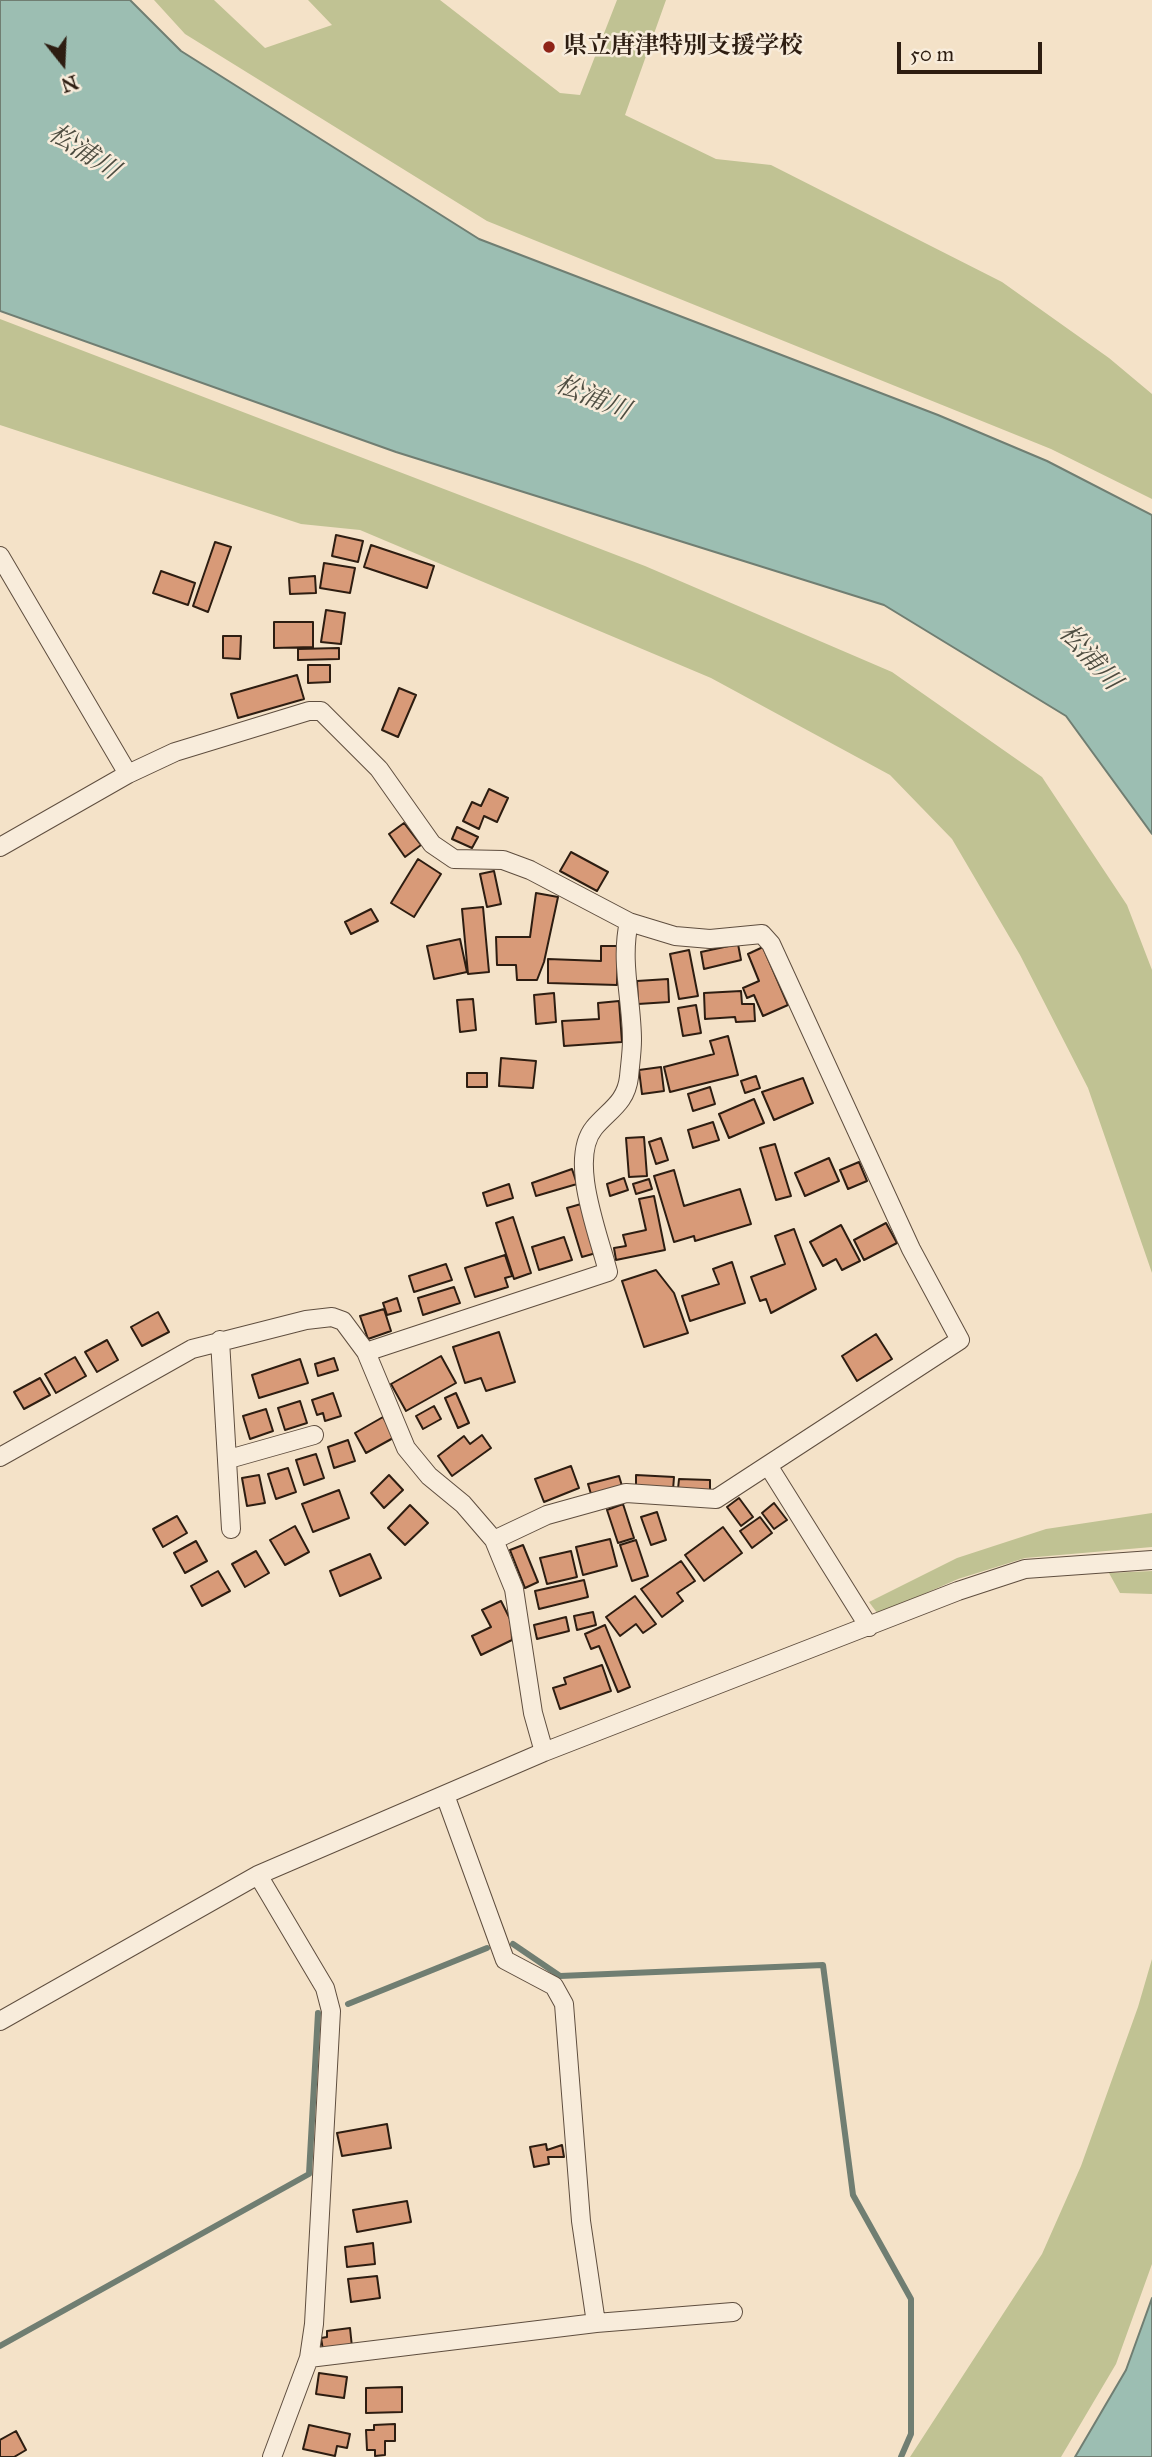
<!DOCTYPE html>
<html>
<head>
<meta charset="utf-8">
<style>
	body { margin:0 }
	#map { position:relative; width:1152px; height:2457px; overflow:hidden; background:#f4e2c8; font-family:"IM FELL Great Primer",serif }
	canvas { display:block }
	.north { position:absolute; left:28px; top:28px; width:70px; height:70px; -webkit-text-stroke:5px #f8ecdb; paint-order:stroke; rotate:162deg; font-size:19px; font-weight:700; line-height:28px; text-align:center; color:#2d1d11 }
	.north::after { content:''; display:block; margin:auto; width:24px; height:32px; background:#2d1d11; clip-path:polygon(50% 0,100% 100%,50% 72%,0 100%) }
	.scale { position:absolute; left:897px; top:42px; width:145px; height:32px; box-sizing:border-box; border:4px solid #2d1d11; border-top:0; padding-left:9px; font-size:21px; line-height:24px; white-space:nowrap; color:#2d1d11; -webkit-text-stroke:5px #f8ecdb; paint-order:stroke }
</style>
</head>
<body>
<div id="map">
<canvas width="1152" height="2457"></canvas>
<div class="north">N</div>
<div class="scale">50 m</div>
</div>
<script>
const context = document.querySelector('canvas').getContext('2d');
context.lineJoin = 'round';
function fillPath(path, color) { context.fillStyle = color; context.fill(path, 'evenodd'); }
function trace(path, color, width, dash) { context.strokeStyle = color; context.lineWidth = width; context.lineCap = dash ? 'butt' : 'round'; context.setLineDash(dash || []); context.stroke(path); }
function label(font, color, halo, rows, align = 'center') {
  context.font = font + ' "IM FELL Great Primer","Noto Serif JP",serif'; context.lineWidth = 5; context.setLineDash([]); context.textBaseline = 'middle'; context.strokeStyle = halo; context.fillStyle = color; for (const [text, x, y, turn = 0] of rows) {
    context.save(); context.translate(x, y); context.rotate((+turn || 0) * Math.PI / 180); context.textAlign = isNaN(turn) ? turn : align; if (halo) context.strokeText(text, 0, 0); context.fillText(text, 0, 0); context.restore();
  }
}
fillPath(new Path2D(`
	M154,0H214L265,48L332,25L308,0H440L560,93L580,95L617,0H666L625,115L716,159L771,165L1002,282L1109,358L1152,394V499L1051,449L487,221L185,34Z
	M0,319L645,566L892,672L1042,777L1127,905L1152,970V1273L1088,1088L1020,955L952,839L890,775L711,678L360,530L301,524L0,425Z
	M1152,1513V1547L1025,1558L958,1579L878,1614L869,1602L957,1558L1046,1529Z
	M1152,1571V1594L1120,1593L1109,1573Z
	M1152,1959V2264L1116,2364L1061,2457H910L1042,2254L1081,2166L1138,2007Z`), '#c0c293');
const water = new Path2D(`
	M0,0H130L181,51L479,239L938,415L1047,461L1152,515V834L1066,716L884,605L396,452L0,311Z
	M1152,2298V2457H1075L1126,2370Z`);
fillPath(water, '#9cbeb2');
trace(water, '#707e72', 2);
trace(new Path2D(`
	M513,1944L560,1976L823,1965L853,2195L911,2299V2434L901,2457
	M348,2004L487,1948
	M0,2346L309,2174L318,2013`), '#707e72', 6);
const building = new Path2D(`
	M336,535L363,541L358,562L332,556Z
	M215,542L231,547L208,612L193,606Z
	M371,545L434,566L427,588L364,567Z
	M324,563L355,568L350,593L320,588Z
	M161,571L195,583L188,605L153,593Z
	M315,576L316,593L290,594L289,578Z
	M326,610L345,613L341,644L321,642Z
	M274,622H313V647L274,648Z
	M223,636H241L240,659L223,658Z
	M339,648V659L298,660V649Z
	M308,665H330V682L308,683Z
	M297,675L304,699L238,718L231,694Z
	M399,688L416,695L398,737L382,730Z
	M489,789L508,798L497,822L484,816L479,829L463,821L472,802L481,806Z
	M404,823L421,845L405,857L389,834Z
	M457,827L478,837L472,848L452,839Z
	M571,852L608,872L597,891L560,871Z
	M418,859L441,874L414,917L391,903Z
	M494,871L501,904L487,907L480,874Z
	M536,893L558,897L544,962L537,980H517L516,965H497L496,937H530Z
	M483,907L489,972L468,974L462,909Z
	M371,909L378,921L351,934L345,922Z
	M460,939L467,972L434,979L427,946Z
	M738,944L741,960L704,969L701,952Z
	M601,946H618L617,985L548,983V959L601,961Z
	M763,947L788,1005L763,1016L754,995L747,998L743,988L759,981L748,954Z
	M689,950L698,996L679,999L670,954Z
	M668,979L669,1002L638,1004L637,981Z
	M741,991L742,1004H754L755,1021L736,1022L735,1017L705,1019L704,993Z
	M554,993L556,1022L536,1024L534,995Z
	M473,999L476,1030L460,1032L457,1000Z
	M619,1001L622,1042L564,1046L562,1021L599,1019L598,1003Z
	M696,1005L701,1033L683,1036L678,1008Z
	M728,1036L738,1075L670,1092L664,1067L714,1054L710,1041Z
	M501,1058L536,1061L533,1088L499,1086Z
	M661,1067L664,1091L642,1094L639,1070Z
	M467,1073H487V1087H467Z
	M756,1076L760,1088L745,1093L741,1081Z
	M803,1078L813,1103L774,1120L762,1092Z
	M710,1087L715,1104L693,1111L688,1094Z
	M754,1099L764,1123L729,1138L719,1114Z
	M713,1122L719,1140L693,1148L688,1130Z
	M644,1137L647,1176L629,1177L626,1138Z
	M661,1138L668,1160L656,1164L649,1142Z
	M775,1144L791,1196L776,1200L760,1148Z
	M829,1158L839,1181L805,1196L795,1173Z
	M859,1162L867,1181L848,1189L840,1170Z
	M572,1169L577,1184L536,1196L532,1183Z
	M674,1170L684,1206L740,1189L751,1224L695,1241L694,1236L674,1242L654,1176Z
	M624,1178L628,1190L610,1196L607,1184Z
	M649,1179L652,1189L636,1194L633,1184Z
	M509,1184L513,1198L487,1206L483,1193Z
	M654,1196L665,1250L616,1260L614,1248L626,1246L623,1235L646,1230L639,1199Z
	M581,1204L596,1253L582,1257L567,1208Z
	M513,1217L531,1273L514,1279L496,1223Z
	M886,1223L897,1243L864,1260L854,1240Z
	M841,1225L860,1261L842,1270L836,1259L823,1266L810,1242Z
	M794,1229L816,1289L771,1313L766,1299L760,1301L751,1277L785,1264L775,1236Z
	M564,1237L572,1260L539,1270L532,1247Z
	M505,1255L512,1276L505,1278L508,1287L475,1297L465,1268Z
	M732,1262L745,1303L690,1321L682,1296L719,1284L713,1269Z
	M446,1264L452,1280L414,1292L409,1276Z
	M656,1270L674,1293L688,1333L644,1347L622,1281Z
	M454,1287L460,1303L423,1315L418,1298Z
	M397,1298L401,1311L387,1315L383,1303Z
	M384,1309L391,1331L368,1339L360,1316Z
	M158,1312L169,1332L142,1346L131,1327Z
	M499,1332L515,1382L486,1391L481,1378L465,1383L453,1347Z
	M876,1334L892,1359L857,1381L842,1356Z
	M107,1340L118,1360L97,1372L85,1352Z
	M441,1356L456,1383L406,1411L391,1384Z
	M75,1357L86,1376L56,1393L45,1374Z
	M334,1358L338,1370L318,1376L315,1364Z
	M300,1359L308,1383L259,1398L252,1375Z
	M40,1378L50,1395L24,1409L14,1392Z
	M333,1393L341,1416L325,1421L323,1413L317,1415L312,1400Z
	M456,1393L469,1423L458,1428L445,1398Z
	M300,1401L307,1423L285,1430L278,1408Z
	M434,1406L441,1419L423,1429L416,1416Z
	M266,1409L273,1431L250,1439L243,1416Z
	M383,1417L395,1437L366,1453L355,1433Z
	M482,1435L491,1448L452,1476L438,1456L464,1436L470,1444Z
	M348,1440L355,1461L334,1468L328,1447Z
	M316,1454L324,1478L304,1485L296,1460Z
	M571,1466L579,1488L544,1502L535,1479Z
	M288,1468L296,1492L276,1499L268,1474Z
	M259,1475L265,1503L247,1506L242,1478Z
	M389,1475L403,1490L384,1508L371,1493Z
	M636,1475L674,1477L673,1490L636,1488Z
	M619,1476L622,1486L591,1494L588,1484Z
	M679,1479L710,1480V1491L678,1489Z
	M339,1490L349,1518L313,1532L302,1504Z
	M739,1498L753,1517L741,1526L727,1507Z
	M774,1503L787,1520L774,1529L762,1513Z
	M623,1504L634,1538L618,1543L607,1510Z
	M410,1505L428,1523L405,1545L388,1528Z
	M657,1512L666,1540L651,1545L641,1517Z
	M177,1516L187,1533L163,1547L153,1529Z
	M760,1517L772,1533L752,1548L740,1531Z
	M295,1526L309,1552L285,1565L270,1540Z
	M723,1527L742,1553L704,1581L685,1555Z
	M610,1539L617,1566L583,1575L576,1547Z
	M636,1540L648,1576L632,1581L620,1545Z
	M196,1541L207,1561L185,1573L174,1553Z
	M523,1545L538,1582L525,1588L510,1550Z
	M256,1551L269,1573L245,1587L232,1564Z
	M571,1551L577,1577L547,1584L540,1558Z
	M370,1554L381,1578L340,1596L330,1571Z
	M681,1561L695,1581L677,1593L683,1601L662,1617L641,1589Z
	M218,1571L230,1591L202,1606L191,1586Z
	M584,1580L588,1597L539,1609L535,1591Z
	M635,1596L656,1624L643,1633L636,1624L620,1636L606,1617Z
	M501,1601L511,1621L512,1640L481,1655L472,1636L491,1627L482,1610Z
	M593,1612L596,1625L577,1630L574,1616Z
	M566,1617L569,1631L537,1639L534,1625Z
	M605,1625L630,1687L618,1692L599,1646L591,1649L585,1634Z
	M602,1665L611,1691L560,1709L553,1688L566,1684L564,1678Z
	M387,2124L391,2148L342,2156L337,2133Z
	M546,2144L547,2150L562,2145L564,2157H548L549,2164L534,2167L530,2147Z
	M407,2201L411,2222L357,2232L353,2210Z
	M373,2243L375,2264L347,2267L345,2247Z
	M377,2276L380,2298L351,2302L348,2279Z
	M350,2328L352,2347L323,2350L321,2338L327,2337V2331Z
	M319,2373L347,2377L344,2398L316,2394Z
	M402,2387V2412L366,2413V2388Z
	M395,2424V2441H385V2455L375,2456V2450H367L366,2430H374V2425Z
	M309,2425L350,2434L347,2448L337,2446L335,2456L303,2449Z
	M16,2431L26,2450L14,2457H0V2440Z`);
fillPath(building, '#d89a78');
trace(building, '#2d1d11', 2);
const minor = new Path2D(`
	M0,556L128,774
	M0,847L128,774L175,752L309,711H321L379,769L432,844L454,859L503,860L530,870L629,922L675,936L710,939L762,934L771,944L911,1249L960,1340L716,1499L626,1493L547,1515L494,1540
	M220,1340L231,1529
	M366,1352L608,1272C599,1235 568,1160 594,1128C609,1110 626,1103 629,1077C630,1065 632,1052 632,1040C632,1001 620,961 629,922
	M0,1457L192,1349L306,1320L332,1317L343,1321L366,1352L406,1448L429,1476L463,1504L494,1540L514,1589L533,1713L544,1752
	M229,1459L314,1435
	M769,1467L869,1627
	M445,1795L505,1960L554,1986L564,2004L581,2221L596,2323
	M258,1875L325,1988L331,2011L314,2324L309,2358L272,2457
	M0,2021L258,1875L544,1752L958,1591L1025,1569L1152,1560
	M309,2358L596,2323L733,2312`);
trace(minor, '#5f4e3f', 20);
trace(minor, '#f8ecdb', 18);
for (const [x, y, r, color] of [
	[549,47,7,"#8f2418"]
]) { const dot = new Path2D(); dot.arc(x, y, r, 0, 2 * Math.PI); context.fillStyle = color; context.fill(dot); trace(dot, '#f8ecdb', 2.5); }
label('bold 24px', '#2d1d11', '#f8ecdb', [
	["県立唐津特別支援学校",563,47]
], 'left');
label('italic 26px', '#4e4d41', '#f8ecdb', [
	["松浦川",83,153,33],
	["松浦川",592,399,22],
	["松浦川",1089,658,48]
]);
</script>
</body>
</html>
